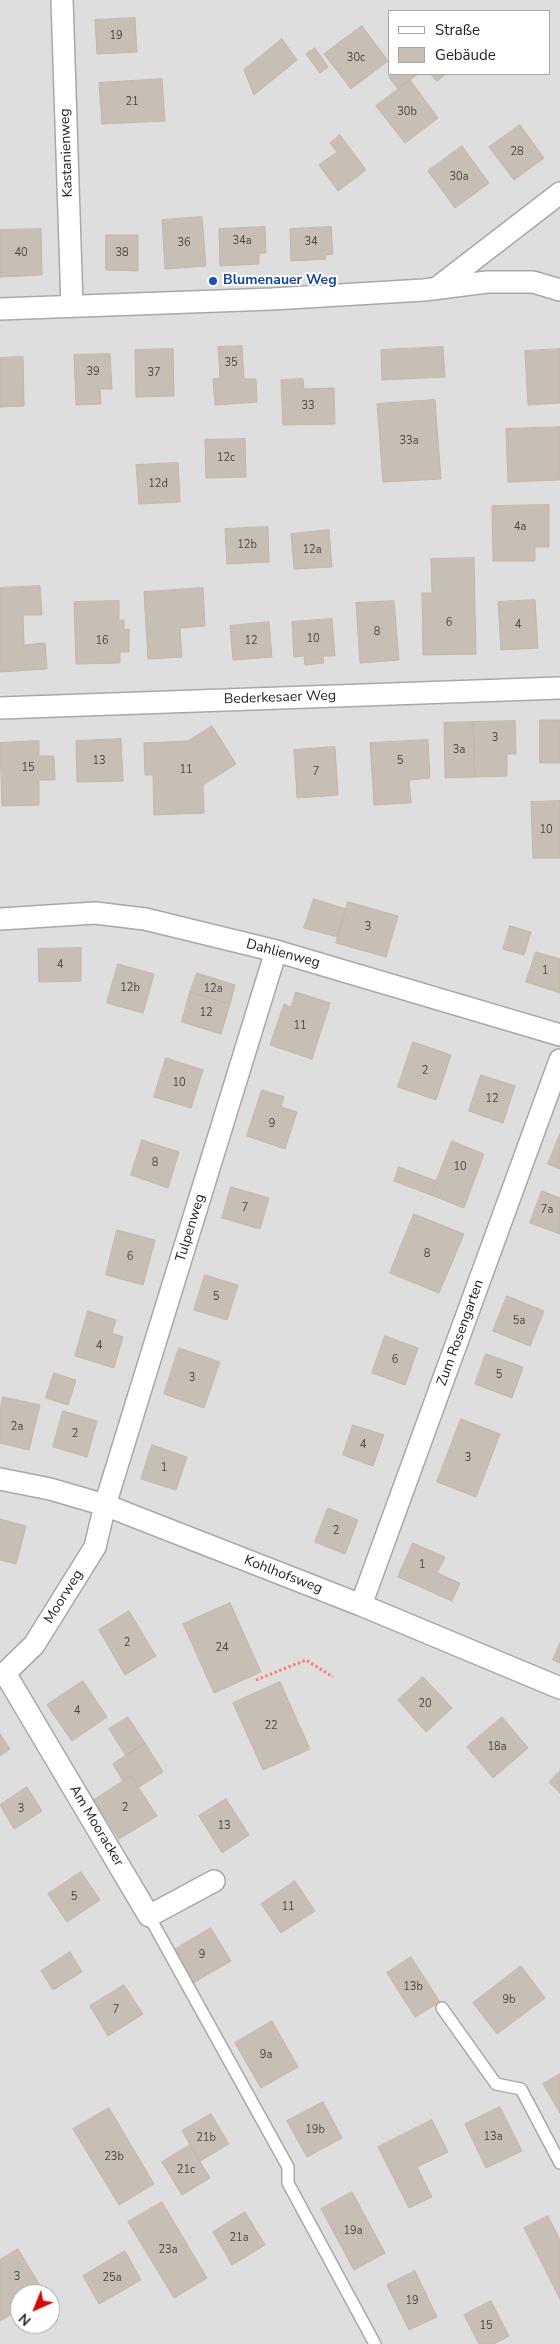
<!DOCTYPE html>
<html>
<head>
<meta charset="utf-8">
<style>
	body { margin:0 }
	#map { position:relative; width:560px; height:2344px; overflow:hidden; background:#f2efe7; font-family:"Nunito Sans",sans-serif }
	canvas { display:block }
	.legend { position:absolute; left:388px; top:10px; width:162px; height:65px; box-sizing:border-box; background:#fff; border:1px solid #a6a6a6; margin:0; padding:6px 9px; list-style:none; font-size:15px; color:#212121 }
	.legend li { display:flex; align-items:center; gap:10px; height:25px }
	.legend b { width:25px; border:1px solid #a6a6a6 }
	.north { position:absolute; left:10px; top:2284px; width:50px; height:50px; box-sizing:border-box; background:#fff; border:1px solid #a6a6a6; border-radius:50%; rotate:224deg; font-size:14px; font-weight:700; line-height:20px; text-align:center; color:#212121 }
	.north::after { content:''; display:block; margin:auto; width:18px; height:22px; background:#d20a00; clip-path:polygon(50% 0,100% 100%,50% 72%,0 100%) }
</style>
</head>
<body>
<div id="map">
<canvas width="560" height="2344"></canvas>
<ul class="legend">
<li><b style="height:6px;background:#fff"></b>Straße</li>
<li><b style="height:14px;background:#c7beb6"></b>Gebäude</li>
</ul>
<div class="north">N</div>
</div>
<script>
const context = document.querySelector('canvas').getContext('2d');
context.lineJoin = 'round';
function fillPath(path, color) { context.fillStyle = color; context.fill(path, 'evenodd'); }
function trace(path, color, width, dash) { context.strokeStyle = color; context.lineWidth = width; context.lineCap = dash ? 'butt' : 'round'; context.setLineDash(dash || []); context.stroke(path); }
function label(font, color, halo, rows, align = 'center') {
  context.font = font + ' "Nunito Sans",sans-serif'; context.lineWidth = 4; context.setLineDash([]); context.textBaseline = 'middle'; context.strokeStyle = halo; context.fillStyle = color; for (const [text, x, y, turn = 0] of rows) {
    context.save(); context.translate(x, y); context.rotate((+turn || 0) * Math.PI / 180); context.textAlign = isNaN(turn) ? turn : align; if (halo) context.strokeText(text, 0, 0); context.fillText(text, 0, 0); context.restore();
  }
}
fillPath(new Path2D(`
	M0,0H560V2344H0ZM389,11H549V74H389ZM20,2294H50V2324H20Z`), '#dfdede');
const building = new Path2D(`
	M135,18L137,52L97,54L95,20Z
	M362,26L388,61L351,89L324,54Z
	M282,39L297,60L254,95L244,70Z
	M315,48L328,67L320,73L306,54Z
	M394,74H418L398,89L389,77Z
	M431,74H446L437,81Z
	M162,79L165,121L102,124L99,83Z
	M410,80L438,118L405,143L376,106Z
	M520,125L544,158L514,180L489,147Z
	M340,135L366,170L338,191L319,165L337,152L330,143Z
	M462,146L489,183L455,208L428,171Z
	M202,217L206,266L165,269L162,220Z
	M265,227L266,253H259V264L220,266L219,229Z
	M331,227L333,254L325,255L326,259L291,261L290,229Z
	M41,229L42,275L0,277V230Z
	M106,235H138V271L106,270Z
	M242,346L244,379H256L257,402L215,405L213,379L220,378L218,347Z
	M443,347L445,377L382,380L381,350Z
	M173,349L174,396L136,397L135,350Z
	M560,349V403L528,405L525,351Z
	M110,354L112,389H100L101,404L76,405L74,355Z
	M23,357L24,406L0,407V358Z
	M303,379L304,389L334,388L335,424L283,425L281,380Z
	M435,400L441,479L383,482L377,404Z
	M560,427V480L508,482L506,429Z
	M245,439L246,477L206,478L205,440Z
	M178,463L180,502L139,504L136,465Z
	M549,505V547H535V561H493L492,506Z
	M268,527L269,562L227,564L225,529Z
	M329,530L332,567L294,569L291,534Z
	M474,558L476,654L423,655L422,593H432L431,559Z
	M40,586L42,615H23L24,645L45,643L47,669L0,672V588Z
	M203,588L205,626L180,628L182,657L148,659L144,592Z
	M535,600L538,648L501,650L498,602Z
	M119,601V620H124V630L129,629V652H120V663L76,664L74,602Z
	M394,601L399,660L360,663L356,603Z
	M332,619L335,656H323L324,663L305,665L304,656L294,657L292,622Z
	M269,622L272,657L233,660L230,626Z
	M540,720H560V763H540Z
	M515,721L516,754H507V776L475,777L473,722Z
	M473,722L475,777L445,778L444,723Z
	M212,726L236,764L203,785L204,813L154,815L153,775H145L144,743L188,741Z
	M121,739L123,781L77,782L76,741Z
	M428,740L430,778L409,780L411,803L374,805L370,743Z
	M39,741V756H54L55,780H39V805L2,806L0,743Z
	M335,747L338,795L297,798L294,750Z
	M560,801V858H533L531,802Z
	M314,899L346,909L338,937L304,928Z
	M348,902L398,916L386,957L336,943Z
	M510,926L531,932L524,955L503,949Z
	M81,948V981L39,982L38,949Z
	M536,952L560,959V993L526,982Z
	M118,964L154,974L143,1013L107,1003Z
	M197,973L235,985L230,1004L190,992Z
	M190,992L230,1004L221,1034L182,1022Z
	M296,992L330,1003L312,1059L270,1045L284,1004L291,1007Z
	M413,1042L451,1055L436,1100L398,1087Z
	M166,1058L203,1070L191,1108L154,1097Z
	M481,1075L515,1086L503,1123L469,1111Z
	M262,1090L284,1097L281,1107L297,1112L285,1149L247,1136Z
	M560,1134V1169L548,1164Z
	M142,1140L179,1152L168,1188L131,1175Z
	M452,1141L484,1154L464,1208L431,1195Z
	M399,1167L436,1181L431,1195L394,1181Z
	M231,1187L269,1198L260,1229L222,1218Z
	M542,1191L560,1198V1234L530,1223Z
	M414,1214L464,1234L439,1293L390,1273Z
	M117,1230L155,1240L143,1285L106,1275Z
	M205,1275L238,1285L227,1320L194,1310Z
	M507,1296L544,1311L530,1346L493,1331Z
	M88,1311L116,1320L112,1333L123,1337L114,1368L75,1356Z
	M385,1336L418,1348L405,1385L372,1373Z
	M179,1348L220,1362L204,1408L164,1394Z
	M486,1354L523,1367L512,1398L475,1384Z
	M54,1373L76,1380L68,1405L46,1398Z
	M3,1397L40,1405L29,1450L0,1443V1410Z
	M63,1411L97,1421L87,1457L53,1447Z
	M461,1419L500,1434L476,1497L437,1482Z
	M353,1425L384,1435L373,1466L343,1455Z
	M152,1445L187,1457L176,1490L141,1479Z
	M328,1508L358,1520L345,1554L315,1542Z
	M0,1519L26,1526L16,1564L0,1560Z
	M413,1543L445,1557L437,1573L460,1583L452,1601L398,1577Z
	M230,1603L261,1672L214,1693L183,1624Z
	M129,1611L156,1656L125,1675L99,1630Z
	M560,1643V1663L553,1660Z
	M423,1677L452,1708L426,1732L398,1700Z
	M83,1681L107,1717L72,1741L47,1705Z
	M280,1682L310,1749L263,1770L233,1703Z
	M128,1717L145,1743L126,1756L109,1729Z
	M502,1717L528,1748L493,1778L467,1747Z
	M0,1734L10,1749L0,1756Z
	M145,1743L163,1772L139,1787L131,1776L123,1781L113,1764Z
	M560,1771V1793L549,1782Z
	M131,1776L157,1816L119,1839L94,1800Z
	M27,1787L42,1811L14,1829L0,1805Z
	M226,1799L249,1835L222,1853L199,1816Z
	M81,1872L100,1900L67,1922L48,1894Z
	M295,1881L315,1911L281,1933L261,1904Z
	M211,1928L231,1961L193,1983L174,1950Z
	M70,1952L82,1972L53,1990L41,1971Z
	M411,1957L440,2002L415,2017L387,1973Z
	M521,1966L545,1998L497,2034L473,2003Z
	M124,1985L143,2014L108,2036L90,2006Z
	M272,2021L298,2067L261,2088L235,2043Z
	M560,2074V2113L543,2084Z
	M323,2102L342,2138L307,2157L287,2121Z
	M500,2107L522,2151L486,2168L465,2124Z
	M109,2108L154,2184L119,2205L73,2129Z
	M211,2114L229,2144L200,2161L182,2131Z
	M432,2120L448,2152L417,2167L432,2197L409,2208L378,2147Z
	M190,2145L210,2178L182,2195L162,2162Z
	M352,2192L385,2253L354,2270L321,2209Z
	M162,2202L207,2278L174,2298L128,2222Z
	M245,2212L265,2245L232,2265L213,2232Z
	M548,2216L560,2240V2299L524,2228Z
	M18,2249L45,2294H20V2309L0,2321V2260Z
	M125,2251L141,2280L99,2304L83,2276Z
	M415,2271L437,2317L409,2330L387,2285Z
	M491,2301L509,2336L494,2344H479L464,2315Z`);
fillPath(building, '#c7beb6');
trace(building, '#c4b6a9', 1);
const lane = new Path2D(`
	M149,1916L288,2167V2183L375,2344
	M442,2008L496,2084L521,2089L560,2163`);
const street = new Path2D(`
	M62,0L72,306
	M438,287L560,193
	M0,309L272,299L424,290L487,282H533L560,290
	M0,708L560,688
	M0,919L95,913L145,919L276,951L560,1035
	M0,1479L50,1489L105,1505L361,1605L560,1688
	M361,1605L560,1060
	M5,1673L149,1916L214,1881
	M0,1675L5,1673L34,1645L95,1547L105,1505L276,951`);
trace(lane, '#a8a8a8', 14);
trace(street, '#a8a8a8', 24);
trace(new Path2D(`
	M256,1680L306,1660L333,1677`), '#ff816b', 3, [2.5, 2.5]);
trace(lane, '#fff', 11);
trace(street, '#fff', 21);
for (const [x, y, r, color] of [
	[213,281,5,"#1a4fb4"]
]) { const dot = new Path2D(); dot.arc(x, y, r, 0, 2 * Math.PI); context.fillStyle = color; context.fill(dot); trace(dot, '#fff', 2); }
label('11px', '#4a4846', null, [
	["19",116,36],
	["30c",356,58],
	["21",132,102],
	["30b",407,112],
	["28",517,152],
	["30a",459,177],
	["34a",242,241],
	["34",311,242],
	["36",184,243],
	["40",21,253],
	["38",122,253],
	["35",231,363],
	["39",93,372],
	["37",154,373],
	["33",308,406],
	["33a",409,441],
	["12c",226,458],
	["12d",158,484],
	["4a",520,527],
	["12b",247,545],
	["12a",312,550],
	["6",449,623],
	["4",518,625],
	["8",377,632],
	["10",313,639],
	["16",102,641],
	["12",251,641],
	["3",495,738],
	["3a",459,750],
	["13",99,761],
	["5",400,761],
	["15",28,768],
	["11",186,770],
	["7",316,772],
	["10",546,830],
	["3",368,927],
	["4",60,965],
	["1",545,971],
	["12b",130,988],
	["12a",213,989],
	["12",206,1013],
	["11",300,1026],
	["2",425,1071],
	["10",179,1083],
	["12",492,1099],
	["9",272,1124],
	["8",155,1163],
	["10",460,1167],
	["7",245,1208],
	["7a",547,1210],
	["8",427,1254],
	["6",130,1257],
	["5",216,1297],
	["5a",519,1321],
	["4",99,1346],
	["6",395,1360],
	["5",499,1375],
	["3",192,1378],
	["2a",17,1427],
	["2",75,1434],
	["4",363,1445],
	["3",468,1458],
	["1",164,1468],
	["2",336,1531],
	["1",422,1565],
	["2",127,1643],
	["24",222,1648],
	["20",425,1704],
	["4",77,1711],
	["22",271,1726],
	["18a",497,1747],
	["2",125,1808],
	["3",21,1809],
	["13",224,1826],
	["5",74,1897],
	["11",288,1907],
	["9",202,1955],
	["13b",413,1987],
	["9b",509,2000],
	["7",116,2010],
	["9a",266,2055],
	["19b",315,2130],
	["13a",493,2137],
	["21b",206,2138],
	["23b",114,2157],
	["21c",186,2170],
	["19a",353,2231],
	["21a",239,2238],
	["23a",168,2250],
	["3",17,2277],
	["25a",112,2278],
	["19",412,2301],
	["15",486,2326]
]);
label('14px', '#212121', '#fff', [
	["Kastanienweg",67,153,-92],
	["Bederkesaer Weg",280,698,-2],
	["Dahlienweg",283,954,15],
	["Tulpenweg",191,1228,-73],
	["Zum Rosengarten",461,1333,-70],
	["Kohlhofsweg",283,1575,21],
	["Moorweg",64,1597,-58],
	["Am Mooracker",96,1826,59]
]);
label('bold 14px', '#164399', '#fff', [
	["Blumenauer Weg",223,281]
], 'left');
</script>
</body>
</html>
